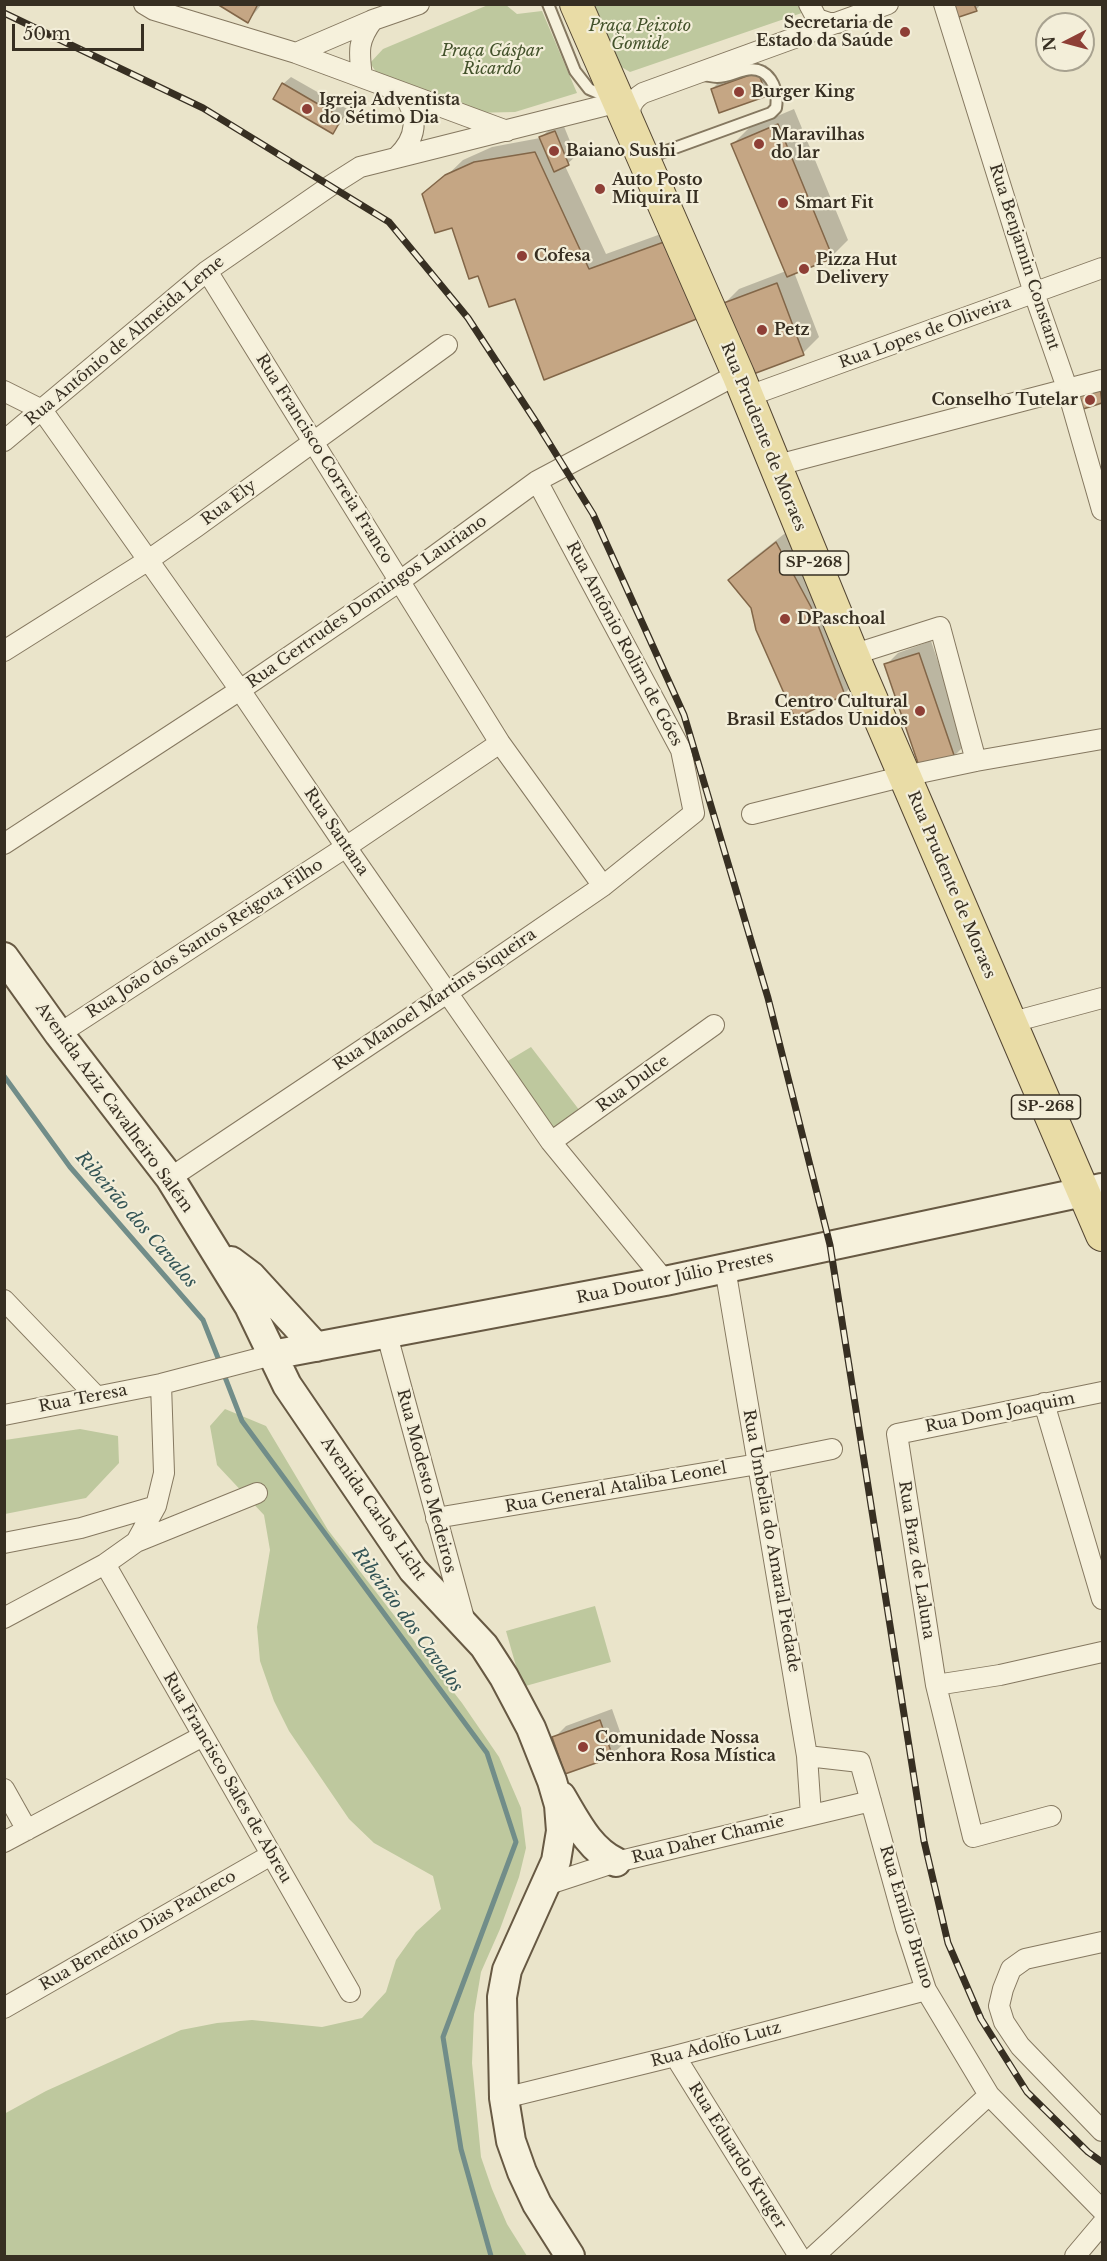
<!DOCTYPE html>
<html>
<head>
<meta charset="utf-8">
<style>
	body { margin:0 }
	#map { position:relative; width:1107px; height:2261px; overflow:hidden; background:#eae4ca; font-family:"Libre Baskerville",serif }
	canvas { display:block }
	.frame { position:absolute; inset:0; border:6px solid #372f22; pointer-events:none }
	.north { position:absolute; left:1035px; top:12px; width:60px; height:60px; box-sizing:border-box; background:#f3eed9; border:2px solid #a8a290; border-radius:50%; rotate:264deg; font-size:16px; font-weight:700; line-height:24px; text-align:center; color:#372f22 }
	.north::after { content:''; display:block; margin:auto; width:21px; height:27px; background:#8e3f36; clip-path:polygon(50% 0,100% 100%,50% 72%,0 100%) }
	.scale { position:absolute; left:12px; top:24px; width:132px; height:27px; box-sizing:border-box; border:3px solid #372f22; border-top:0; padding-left:8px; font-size:18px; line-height:21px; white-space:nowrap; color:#372f22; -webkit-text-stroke:4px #f3eed9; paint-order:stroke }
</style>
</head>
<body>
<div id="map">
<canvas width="1107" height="2261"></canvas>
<div class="frame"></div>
<div class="north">N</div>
<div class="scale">50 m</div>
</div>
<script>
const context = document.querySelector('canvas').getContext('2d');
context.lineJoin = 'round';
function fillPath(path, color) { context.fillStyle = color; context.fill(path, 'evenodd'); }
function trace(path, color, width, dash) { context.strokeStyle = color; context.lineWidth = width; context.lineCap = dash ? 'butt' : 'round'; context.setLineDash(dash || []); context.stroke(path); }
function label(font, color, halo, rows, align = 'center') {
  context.font = font + ' "Libre Baskerville",serif'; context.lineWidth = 4.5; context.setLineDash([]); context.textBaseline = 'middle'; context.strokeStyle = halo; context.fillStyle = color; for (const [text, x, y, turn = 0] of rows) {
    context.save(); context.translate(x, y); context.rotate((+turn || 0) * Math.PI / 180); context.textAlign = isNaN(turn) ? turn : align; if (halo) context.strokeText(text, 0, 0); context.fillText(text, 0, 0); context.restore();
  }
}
fillPath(new Path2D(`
	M488,5H506L517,14L542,11L577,93L515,112L469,113L383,82L370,63L383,49Z
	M589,5H825L630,72L618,65Z
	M531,1047L580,1111L550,1134L501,1065Z
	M225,1409L266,1426L328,1530L462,1703L499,1757L521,1808L526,1848L519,1877L500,1929L481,1972L474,2014L472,2063L481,2157L492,2189L507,2224L527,2256H5L4,2114L46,2091L181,2030L217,2023L252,2020L322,2027L362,2018L386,1992L396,1960L416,1932L441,1909L433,1876L374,1843L349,1819L289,1731L274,1701L260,1661L257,1627L270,1550L264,1515L217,1465L210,1426Z
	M80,1429L118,1436L119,1463L86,1498L5,1514V1440Z
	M595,1606L611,1662L522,1687L506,1631Z`), '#bec89e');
fillPath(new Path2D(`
	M218,4H262L248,21Z
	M953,4H981L976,10Z
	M766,65L774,87L766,95L712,89L720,81Z
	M291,77L349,110L340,124L333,132L283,84Z
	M794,109L848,240L832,256L794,272L819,337L803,353L723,305L739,289L786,271L733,144L749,128Z
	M563,124L576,156L565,166L606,254L680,227L714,301L516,297L439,183L463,160L492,147L540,138L549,130Z
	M793,527L860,678L844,694L752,607L730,580L746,564Z
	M931,641L966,744L954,756L886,665L898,653Z
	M612,1709L624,1743L612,1755L554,1738L566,1726Z`), '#0003');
trace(new Path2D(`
	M4,1076L70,1167L203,1320L220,1363
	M223,1372L242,1421L487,1753L516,1842L443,2037L461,2149L491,2256`), '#718d89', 5);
const building = new Path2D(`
	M217,4H258L248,23Z
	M951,4H974L977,11L956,18Z
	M758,72L767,96L719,113L711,89Z
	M282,83L342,118L333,134L273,99Z
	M778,124L833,258L787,277L731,144Z
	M555,131L569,165L554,172L539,137Z
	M535,152L589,269L664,242L699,318L544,380L515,299L489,307L478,276L469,279L452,228L435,233L422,194L445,175L474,162Z
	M777,283L804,355L748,376L721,304Z
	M1100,387L1102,403L1080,410L1075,395Z
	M776,542L811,607L845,695L795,718L756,630L751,608L728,580Z
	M919,653L955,758L920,769L884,664Z
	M600,1720L613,1757L565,1774L552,1737Z`);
fillPath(building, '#c5a684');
trace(building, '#826648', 1.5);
const service = new Path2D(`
	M548,4L575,71L589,89L612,99
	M647,158L771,113L776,108C779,88 769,65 745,70C736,72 727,77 717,77C712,77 707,75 702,75`);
const minor = new Path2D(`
	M144,4L154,10L296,53L507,131
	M809,4L817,19L829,23H838
	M944,4L1034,293L1067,388L1102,510
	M296,53L373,20L419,4
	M362,77C359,52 357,41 373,20
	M630,124C629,110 630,101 643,93L888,4
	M397,157C418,137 418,116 403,93
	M207,271L500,743L603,886
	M4,391L42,410L240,690L346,847L551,1142L665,1281
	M746,397L1102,268
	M4,441L207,271L330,186L360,167L619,102
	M774,466L1102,380
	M4,651L147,561L196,527L447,345
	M852,655L940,627L976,761
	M752,814L905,776L976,761L1102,739
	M4,844L240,690L400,581L537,481L738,374
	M1009,1023L1102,998
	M59,1034L346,847L500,743
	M551,1142L714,1025
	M170,1178L447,993L603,886L694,813L681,750L537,481
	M725,1268L807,1756L811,1815
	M4,1300L96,1396
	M387,1335L465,1622
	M1044,1403L1102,1599
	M4,1415L161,1384L272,1355
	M436,1518L758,1464L832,1449
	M136,1542L257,1493
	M4,1543L81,1528L156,1506L164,1473L161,1384
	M105,1564L350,1992
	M4,1618L105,1564L136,1542L156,1506
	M936,1685L1000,1675L1102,1652
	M807,1756L860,1762L906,1928L926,1990L989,2095L1102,2210
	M4,1789L27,1830
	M1051,1816L973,1837L936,1685L897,1434L1102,1392
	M4,1842L203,1736
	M546,1885L616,1862L871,1801
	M1102,1942L1025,1959L1011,1969L1003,1989L999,2006L1004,2022L1020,2046L1102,2131
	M4,2008L271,1855
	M675,2056L799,2256
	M504,2098L675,2056L926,1990
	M814,2256L989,2095
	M1075,2256L1102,2224`);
const secondary = new Path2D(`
	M4,957L59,1034L170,1178L249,1306L287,1385L413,1570L484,1646L504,1677L531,1728L552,1781L559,1805L561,1831L556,1861L507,1970L502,1997L504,2098L511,2141L522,2172L537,2204L570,2256
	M231,1261L251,1276L316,1347
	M272,1355L665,1281L1102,1188
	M561,1796C576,1821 589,1849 616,1862`);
const primary = new Path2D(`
	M576,4L738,374L859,670L1102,1235`);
trace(service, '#857860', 14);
trace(minor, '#857860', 22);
trace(secondary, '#675943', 32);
trace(primary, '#544633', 34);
trace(service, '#f6f1dc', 10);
trace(minor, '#f6f1dc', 20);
trace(secondary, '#f6f1dc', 28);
trace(primary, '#e9dca6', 32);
const rail = new Path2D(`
	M4,13L203,108L389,222L468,318L538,425L593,514L684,715L768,998L830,1245L924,1841L948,1943L981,2019L1027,2092L1088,2152L1102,2162`);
trace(rail, '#372f22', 7);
trace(rail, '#f3eed9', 4.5, [14]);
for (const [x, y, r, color] of [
	[905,32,6,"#8e3f36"],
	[739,92,6,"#8e3f36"],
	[307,109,6,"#8e3f36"],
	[759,144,6,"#8e3f36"],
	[554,151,6,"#8e3f36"],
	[600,189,6,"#8e3f36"],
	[783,203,6,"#8e3f36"],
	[522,256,6,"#8e3f36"],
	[804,269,6,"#8e3f36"],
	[762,330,6,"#8e3f36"],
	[1090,400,6,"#8e3f36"],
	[785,619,6,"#8e3f36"],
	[920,711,6,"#8e3f36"],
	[583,1747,6,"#8e3f36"]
]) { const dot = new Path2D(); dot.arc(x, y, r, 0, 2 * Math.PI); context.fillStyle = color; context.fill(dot); trace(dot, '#f3eed9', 2); }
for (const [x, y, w] of [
	[814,563,69],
	[1046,1107,69]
]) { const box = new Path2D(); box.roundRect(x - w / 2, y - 12, w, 24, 4.5); context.fillStyle = '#f3eed9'; context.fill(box); trace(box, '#372f22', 1.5); }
label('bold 15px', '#372f22', null, [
	["SP-268",814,563],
	["SP-268",1046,1107]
]);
label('bold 16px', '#372f22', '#f3eed9', [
	["Secretaria de",893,23,"right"],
	["Estado da Saúde",893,41,"right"],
	["Burger King",751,92],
	["Igreja Adventista",319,100],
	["do Sétimo Dia",319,118],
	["Maravilhas",771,135],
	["do lar",771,153],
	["Baiano Sushi",566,151],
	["Auto Posto",612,180],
	["Miquira II",612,198],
	["Smart Fit",795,203],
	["Cofesa",534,256],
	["Pizza Hut",816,260],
	["Delivery",816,278],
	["Petz",774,330],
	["Conselho Tutelar",1078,400,"right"],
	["DPaschoal",797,619],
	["Centro Cultural",908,702,"right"],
	["Brasil Estados Unidos",908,720,"right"],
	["Comunidade Nossa",595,1738],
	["Senhora Rosa Mística",595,1756]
], 'left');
label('italic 16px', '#43522b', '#f3eed9', [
	["Praça Peixoto",640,26],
	["Gomide",640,44],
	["Praça Gáspar",492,51],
	["Ricardo",492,69]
]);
label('16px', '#372f22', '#f3eed9', [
	["Rua Benjamin Constant",1024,257,72],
	["Rua Lopes de Oliveira",925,333,-20],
	["Rua Antônio de Almeida Leme",125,341,-40],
	["Rua Prudente de Moraes",763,437,68],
	["Rua Francisco Correia Franco",324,459,58],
	["Rua Ely",229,503,-37],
	["Rua Gertrudes Domingos Lauriano",367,602,-35],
	["Rua Antônio Rolim de Góes",624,644,62],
	["Rua Santana",336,832,56],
	["Rua Prudente de Moraes",951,885,67],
	["Rua João dos Santos Reigota Filho",205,939,-33],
	["Rua Manoel Martins Siqueira",435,1000,-34],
	["Rua Dulce",633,1084,-36],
	["Avenida Aziz Cavalheiro Salém",114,1108,54],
	["Rua Doutor Júlio Prestes",675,1278,-12],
	["Rua Teresa",83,1399,-11],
	["Rua Dom Joaquim",1000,1413,-11],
	["Rua Modesto Medeiros",426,1481,75],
	["Rua General Ataliba Leonel",616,1488,-10],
	["Avenida Carlos Licht",373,1509,55],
	["Rua Umbelia do Amaral Piedade",771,1541,80],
	["Rua Braz de Laluna",916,1560,81],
	["Rua Francisco Sales de Abreu",227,1778,60],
	["Rua Daher Chamie",708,1840,-14],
	["Rua Emílio Bruno",906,1917,73],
	["Rua Benedito Dias Pacheco",138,1931,-30],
	["Rua Adolfo Lutz",716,2045,-15],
	["Rua Eduardo Kruger",737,2156,58]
]);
label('italic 18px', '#335455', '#f3eed9', [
	["Ribeirão dos Cavalos",136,1220,49],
	["Ribeirão dos Cavalos",407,1620,54]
]);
</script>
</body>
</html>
